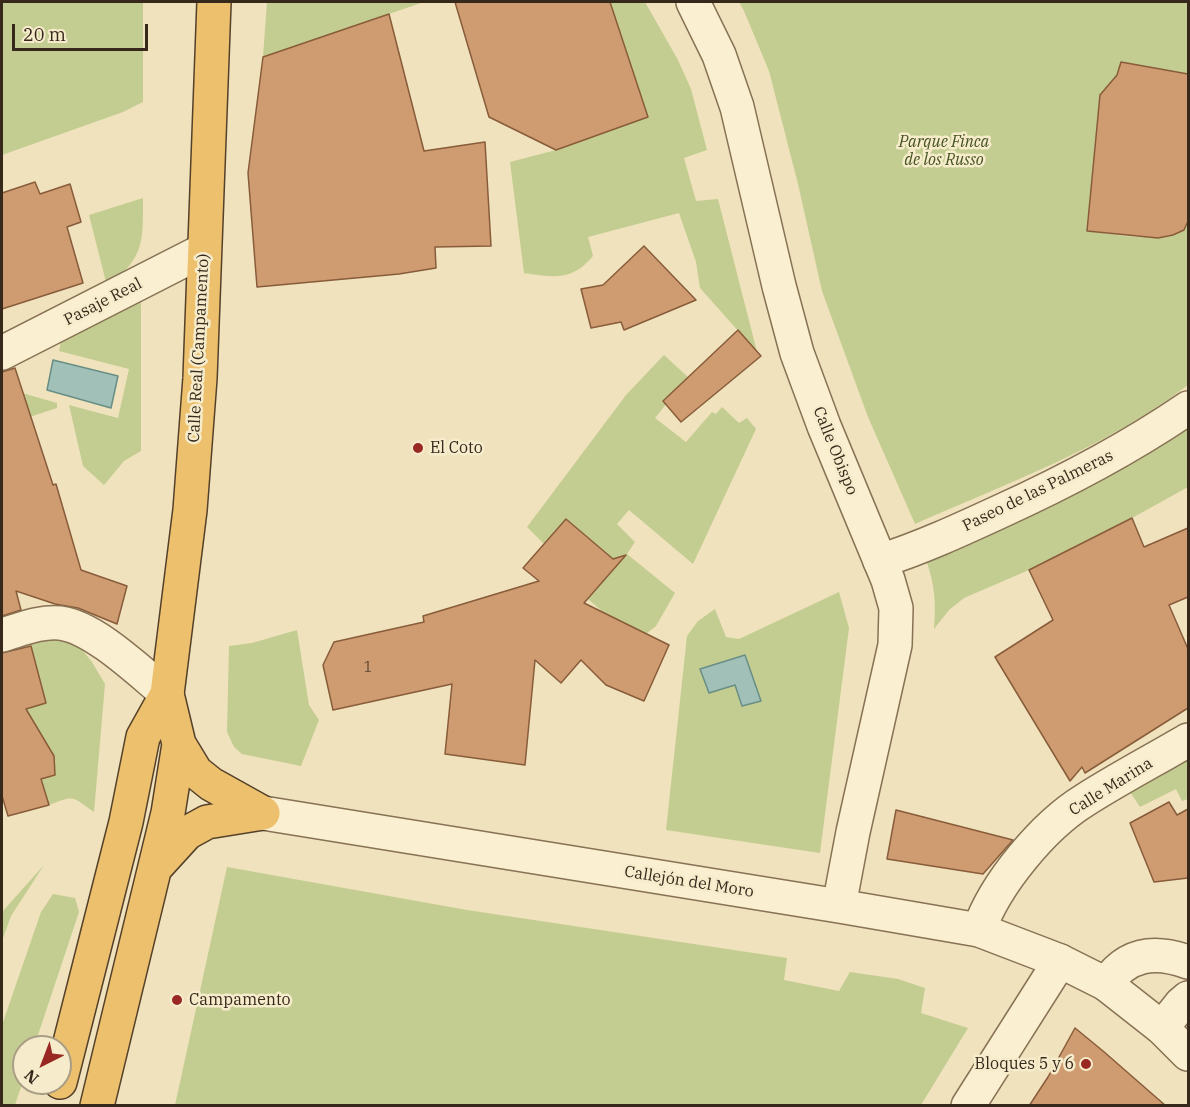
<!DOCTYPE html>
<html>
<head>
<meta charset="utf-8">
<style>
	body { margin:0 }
	#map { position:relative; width:1190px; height:1107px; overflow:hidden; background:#efe2bd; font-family:"IBM Plex Serif",serif }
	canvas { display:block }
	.frame { position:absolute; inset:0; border:3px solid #36291b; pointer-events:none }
	.north { position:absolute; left:12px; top:1035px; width:60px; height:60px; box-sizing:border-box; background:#f6eccc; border:2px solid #a99e85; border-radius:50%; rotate:222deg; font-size:16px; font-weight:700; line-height:24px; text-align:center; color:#36291b }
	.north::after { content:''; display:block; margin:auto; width:21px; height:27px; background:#992823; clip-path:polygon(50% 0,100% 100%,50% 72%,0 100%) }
	.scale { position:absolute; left:12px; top:24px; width:136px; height:27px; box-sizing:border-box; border:3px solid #36291b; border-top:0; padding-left:8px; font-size:18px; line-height:21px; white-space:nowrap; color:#36291b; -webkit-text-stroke:4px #f6eccc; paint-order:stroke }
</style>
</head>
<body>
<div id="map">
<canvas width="1190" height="1107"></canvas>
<div class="frame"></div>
<div class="north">N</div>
<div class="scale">20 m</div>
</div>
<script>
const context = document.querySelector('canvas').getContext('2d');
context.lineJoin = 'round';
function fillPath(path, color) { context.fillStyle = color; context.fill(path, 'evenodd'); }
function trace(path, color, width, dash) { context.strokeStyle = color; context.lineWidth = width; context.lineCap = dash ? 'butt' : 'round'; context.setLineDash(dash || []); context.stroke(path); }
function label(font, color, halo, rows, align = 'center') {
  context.font = font + ' "IBM Plex Serif",serif'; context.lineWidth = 5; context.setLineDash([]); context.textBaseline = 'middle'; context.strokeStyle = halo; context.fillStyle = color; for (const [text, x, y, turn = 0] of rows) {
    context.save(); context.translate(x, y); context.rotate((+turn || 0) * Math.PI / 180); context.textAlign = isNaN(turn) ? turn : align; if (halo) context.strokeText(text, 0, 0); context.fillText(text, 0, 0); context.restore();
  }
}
fillPath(new Path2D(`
	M2,2H143V102L123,112L2,155Z
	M267,2H424L263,57Z
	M610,2H645L678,60L691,89L707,150L684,158L696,201L718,199L757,352L700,288L696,262L679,213L588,237L593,256C571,282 554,277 524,273L510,162L556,150L648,117Z
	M739,2H1188V74L1122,62L1117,75L1100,95L1087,230C1106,234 1171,245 1184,229C1187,227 1187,223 1188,221V385C1107,447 1008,483 915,524L868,417L822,291L798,184L769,71L744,11Z
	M143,198C143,241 145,258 107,286L89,215Z
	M141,295V451L124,461L104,485L83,466L69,405L118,418L129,369L59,351L62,337Z
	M664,355L688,377L655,418L686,442L712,412L716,414L722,407L739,423L747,418L756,429L693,564L629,510L617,524L635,542L627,554L675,593L656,626L646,634L641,645L588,599L618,564L567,519L544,544L527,527L626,395Z
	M5,388L57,403V408L2,426V390Z
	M1188,424V487L1132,518L1029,570L964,598L949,610L934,629C936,603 935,585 926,560Z
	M839,592L849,628L820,853L666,830L687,636L698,621L715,609L726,637L739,639Z
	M297,630L309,705L319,720L301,766L242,754L234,747L227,732L229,646L252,643Z
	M46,632L79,646L92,662L105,684L94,812C73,797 75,794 49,805L41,779L55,775L54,756L42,736L15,712L46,703L29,638Z
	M1188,755V799L1182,801L1176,789L1140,807L1130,792Z
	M44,865L11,916L2,941V912Z
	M227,867L467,910L787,958L784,980L839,991L850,972L898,979L925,988L921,1013L968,1028L921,1105H175Z
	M53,894L75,898L79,912L34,1047H24V1078L15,1105H2V1025L41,912Z`), '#c4cd91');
const water = new Path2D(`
	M53,360L118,376L111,408L47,390Z
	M745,655L761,701L742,706L735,685L709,693L700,669Z`);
fillPath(water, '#a1c0b8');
trace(water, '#688e86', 1.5);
const building = new Path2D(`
	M455,2H610L648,117L556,150L489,117Z
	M389,14L424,151L485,142L491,246L435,247L436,268L399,274L257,287L248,173L263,57Z
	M1121,62L1188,74V221L1184,230L1173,235L1158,238L1087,231L1100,95L1117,75Z
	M35,182L40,194L70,184L81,222L67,227L83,283L2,309V193Z
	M644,246L696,300L624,330L621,322L591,328L581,289L603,285Z
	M738,330L761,356L681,422L663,401Z
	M15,368L53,485L56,484L81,570L127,586L117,624L78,608L55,604L16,591L21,610L2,616V372Z
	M1132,518L1144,547L1188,528V597L1169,605L1188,649V708L1085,773L1082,767L1070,781L995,657L1053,620L1029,570Z
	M566,519L613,559L626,555L584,603L669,645L644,701L606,685L581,660L561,683L535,660L525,765L445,754L452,684L333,710L323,665L334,642L424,622L423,616L539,581L523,568Z
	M31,646L46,703L26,709L54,756L55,775L41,779L49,805L8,816L2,796V653Z
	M1169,802L1177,815L1188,809V878L1154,882L1130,823Z
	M896,810L1013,840L983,874L887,859Z
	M1075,1028L1103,1051L1166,1106H1029L1048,1077Z`);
fillPath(building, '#cf9c71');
trace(building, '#885c3a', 1.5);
const minor = new Path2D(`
	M2,353L204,250
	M880,561C921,548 960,530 999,512C1065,482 1128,449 1188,408
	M2,635C20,630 40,621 60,623C94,627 140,672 167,694
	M979,930C995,884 1043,826 1085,800C1118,779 1154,760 1188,740
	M1106,984C1127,953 1155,950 1188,962
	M1162,1028L1181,1004L1188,998
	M968,1106L1060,961`);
const tertiary = new Path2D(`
	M693,2L719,55L737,107L779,286L797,353L824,426L888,580L896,608L895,645L853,832L839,906
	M263,813L839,906L979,930L1060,961L1106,984L1162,1028L1188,1054`);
const trunk = new Path2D(`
	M214,2L200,378L190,510L167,694L179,744L196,772L211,784L263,813
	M156,867L187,833L207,822L263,813
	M60,1082L126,822L143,737L167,694
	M97,1106L168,813L179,744`);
trace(minor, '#887255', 36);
trace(tertiary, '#887255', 36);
trace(trunk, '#55402a', 36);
trace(minor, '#faefd0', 33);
trace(tertiary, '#faefd0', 33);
trace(trunk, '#ecc06d', 33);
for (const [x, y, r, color] of [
	[418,448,6,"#992823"],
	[177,1000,6,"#992823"],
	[1086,1064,6,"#992823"]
]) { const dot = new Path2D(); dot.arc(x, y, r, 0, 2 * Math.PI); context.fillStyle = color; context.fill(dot); trace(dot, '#f6eccc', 2); }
label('14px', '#5c4630', null, [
	["1",368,668]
]);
label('italic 16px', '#445321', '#f6eccc', [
	["Parque Finca",944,142],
	["de los Russo",944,160]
]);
label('16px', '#36291b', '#f6eccc', [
	["Pasaje Real",103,302,-27],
	["Calle Real (Campamento)",199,348,-87],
	["Calle Obispo",835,451,68],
	["Paseo de las Palmeras",1038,491,-26],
	["Calle Marina",1111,787,-32],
	["Callejón del Moro",689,882,9]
]);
label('16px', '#36291b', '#f6eccc', [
	["El Coto",430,448],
	["Campamento",189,1000],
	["Bloques 5 y 6",1074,1064,"right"]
], 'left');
</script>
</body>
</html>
